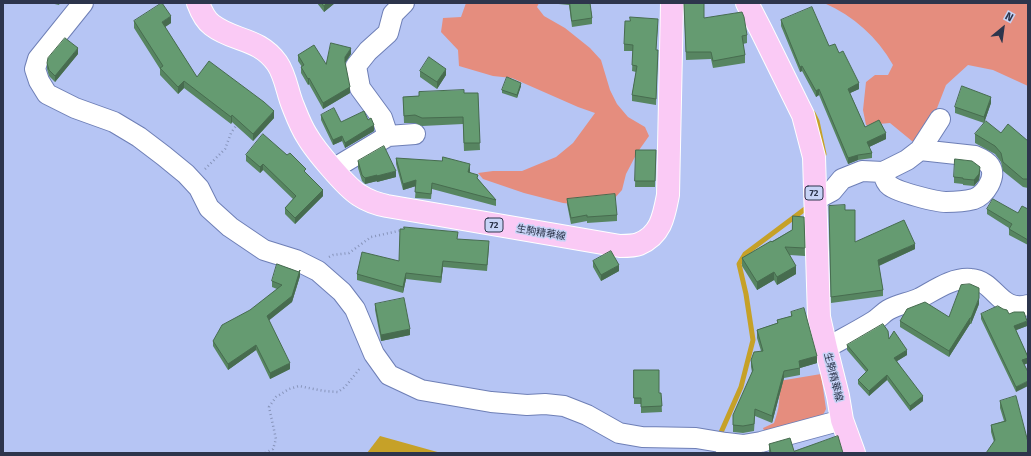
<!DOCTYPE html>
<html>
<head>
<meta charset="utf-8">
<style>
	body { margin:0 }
	#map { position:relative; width:1031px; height:456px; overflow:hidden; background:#b6c5f4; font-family:"Fira Sans",sans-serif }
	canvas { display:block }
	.frame { position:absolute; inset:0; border:4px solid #2d354c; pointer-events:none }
	.north { position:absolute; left:983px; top:8px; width:40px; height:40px; -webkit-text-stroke:3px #c7d3f6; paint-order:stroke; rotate:29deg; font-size:11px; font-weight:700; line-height:16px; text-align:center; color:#2d354c }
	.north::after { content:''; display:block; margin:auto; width:14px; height:18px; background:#2d354c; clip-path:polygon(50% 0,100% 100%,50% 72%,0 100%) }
</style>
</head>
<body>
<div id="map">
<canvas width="1031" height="456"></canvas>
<div class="frame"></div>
<div class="north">N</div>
</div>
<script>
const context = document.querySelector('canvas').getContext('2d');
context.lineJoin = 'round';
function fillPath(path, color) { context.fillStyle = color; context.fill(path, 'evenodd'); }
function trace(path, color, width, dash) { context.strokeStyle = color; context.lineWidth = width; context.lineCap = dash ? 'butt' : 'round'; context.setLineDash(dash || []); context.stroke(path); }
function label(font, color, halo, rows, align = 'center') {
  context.font = font + ' "Fira Sans","Noto Sans JP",sans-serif'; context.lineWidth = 3; context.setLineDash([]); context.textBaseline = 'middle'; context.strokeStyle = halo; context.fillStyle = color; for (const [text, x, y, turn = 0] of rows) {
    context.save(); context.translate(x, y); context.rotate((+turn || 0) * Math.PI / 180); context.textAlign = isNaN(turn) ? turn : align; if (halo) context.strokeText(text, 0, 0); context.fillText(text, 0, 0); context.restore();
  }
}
fillPath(new Path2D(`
	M466,3H539L537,7L544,16L565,28L590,48L601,60L610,90L617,104L628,117L645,127L649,136L637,153L626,174L622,190L613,200L582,205L563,203L524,193L483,179L478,173L493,171H522L556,157L573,143L595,113L578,107L512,78L493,76L459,66L458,50L441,32L443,18L461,17Z
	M824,3H1028V86L993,70L968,65L946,85L932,121L918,146L890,123L866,125L863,110L866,82L875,75H888L893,65C877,37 854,16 824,3Z
	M821,374L826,409L820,421L766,436L763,428L774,423C780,407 780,397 779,381Z`), '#e58d7e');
fillPath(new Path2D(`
	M380,436L441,453H367Z`), '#c6a128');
trace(new Path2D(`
	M813,113L817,121L824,154
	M719,437L741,387L753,340L746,294L739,264L745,254L805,209`), '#c6a128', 5);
const minor = new Path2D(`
	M83,3L38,59L35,69L39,81L47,94L75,108L114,122L139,137L164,156L186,174L199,188L209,208L230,227L264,250L296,260L318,271L342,292L355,309L374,354L389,375L421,390L491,402L527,405L545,404L564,406L587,415L619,433L642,437L696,438L726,443V453
	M388,136L382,118L360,88L356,66L368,51L388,33L393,14L404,3
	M333,169L388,136L415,134
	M883,172C884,177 886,183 890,186C898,192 936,202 946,202C954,202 966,201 974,199C985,195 997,177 990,166C987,161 980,158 975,156L920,150
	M815,200L832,191L842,179L862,171L883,172L907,160L920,150L940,119
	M826,348C842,339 858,331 874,321C879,318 883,313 888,310C898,304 910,303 920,298C935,290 953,277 971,279C996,281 999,313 1028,305
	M726,443L743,445L761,442L842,420`);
const major = new Path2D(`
	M198,3C201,11 205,20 212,25C234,42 258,37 277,63C286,76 287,92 293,106C297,116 301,127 307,136C315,150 346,187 359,195C368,201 377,204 387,206L620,246C626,246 634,246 639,244C661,235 664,216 668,195L672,3
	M747,3L761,30L803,115L814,157L819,317L826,348L838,396L842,420L854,453`);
trace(minor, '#6e7fb6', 22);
trace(major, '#fff', 24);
trace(new Path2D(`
	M205,169L225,149L231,133L238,123
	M329,257L333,255L349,253L371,237L403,230
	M265,453L273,449L276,439L269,407L276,397L289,389L299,386L324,391L338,392L345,387L361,367`), '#8794ba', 2.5, [1, 3]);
trace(minor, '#fff', 20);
trace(major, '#facaf5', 22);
fillPath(new Path2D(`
	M50,3H60L59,5Z
	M317,3H335L324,12Z
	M548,3H590L592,18V24L572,27L569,5Z
	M684,4L704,18L747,35V43L743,44L745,55V63L713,68L711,59L686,60Z
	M781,20L829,46L839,53L859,89L850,93L865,127L886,139L869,147L872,153V158L858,160L848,164L819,95L816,97L802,71L800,72L781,26Z
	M134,21L171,23L165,27L197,77L274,118L253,141L232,122L231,124L184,88L178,94L160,75V69L134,28Z
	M658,25L656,50H658L656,105L632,101V95L636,72L632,71L633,51H624V44Z
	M78,54L55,82L49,76L47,69V63Z
	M351,54L345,63L350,93L323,109L309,84L308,85L301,73V67H302L298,61V55L326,64Z
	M420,71L446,75L437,89L420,77Z
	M521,86L517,98L502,93V90Z
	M464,93H478L480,150L464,151L463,124L422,126L415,123H404L403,97Z
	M991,103L984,123L955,113V107Z
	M321,115L341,122L368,120L374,131L345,148L342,141L333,145L321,120Z
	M1001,133L1028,141V188L1023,187L1003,171L1001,162L995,154L975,143V134Z
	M636,150H656L655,187H635Z
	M246,155L306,174L323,196L295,224L285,214V208L293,199L263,170L260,173L246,161Z
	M396,158L470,170V172L478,179L496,200V206L432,189L431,199L415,198L416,186L403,190L396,164Z
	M358,161L396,177L377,182V181L365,184L362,181L358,168Z
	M980,173L979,180L974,186L963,185V184L954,183V177Z
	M567,199L617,215V221L587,223V221L571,224L567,204Z
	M829,206L845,210L855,242L915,249L879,266L883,290V296L831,303Z
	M987,209L1018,213L1028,209V245L1009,235V228L987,214Z
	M804,217L805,256L790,255L796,274L777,285L774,280L757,290L742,266V258L792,230Z
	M458,239L489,247L487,271L443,267L441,283L406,279L403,293L357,280V274L399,261Z
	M593,261L619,271L601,281L593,267Z
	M300,276L292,302L269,320L290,369L270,379L256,350L228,370L213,346V341L277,289L272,287V281Z
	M375,304L410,335L381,341L375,310Z
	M979,304L971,324H970L949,357L900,327V321L949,317Z
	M791,312L817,363L800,368V375L784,378L772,423L755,416L754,431L743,433L733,432V425L752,372L751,367V360L761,351L757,338V330L777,323V320L791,316Z
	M981,314H1009L1027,326L1016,330L1028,357V363L1024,365L1016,392L981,319Z
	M889,339L907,355L897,361L923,401L910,411L887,380L869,396L858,384V380L866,372L847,350V345Z
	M634,370L659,393H661L662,412L641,413V404H634Z
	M1000,401L1028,442H994L991,432V425L1004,421L1000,408Z
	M769,444L794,451L843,453H769Z`), '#578561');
fillPath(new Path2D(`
	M327,3H335L324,12V6Z
	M171,16V23L162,29V22Z
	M78,48V54L55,82V76Z
	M351,48V54L345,63V57Z
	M802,66V71L800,72V67Z
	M446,69V75L437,89V82Z
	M309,78V84L308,85V79Z
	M184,81V88L178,94V87Z
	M521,83V86L517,98V95Z
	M859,83V89L848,94V89Z
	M350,87V93L323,109V103Z
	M819,89V95L816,97V91Z
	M991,97V103L984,123V117Z
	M274,111V118L253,141V134Z
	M232,115V122L231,124V117Z
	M374,125V131L345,148V143Z
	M886,133V139L867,148V142Z
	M342,136V141L333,145V140Z
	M858,155V160L848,164V158Z
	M263,164V170L260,173V167Z
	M470,164V170L468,178V172Z
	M980,167V173L979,180L974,186V180Z
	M396,171V177L377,182V176Z
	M377,175V181L365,184V178Z
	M416,180V186L403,190V184Z
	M323,190V196L295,224V218Z
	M915,244V249L878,266V260Z
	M443,261V267L441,283V277Z
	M619,265V271L601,281V275Z
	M796,266V274L777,285V277Z
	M300,270V276L292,302L267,322V316Z
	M774,272V280L757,290V282Z
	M406,273V279L403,293V287Z
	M979,298V304L971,324V318Z
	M970,318V324L949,357V351Z
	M1027,321V326L1014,331V326Z
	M410,329V335L381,341V335Z
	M256,345V350L228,370V364Z
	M907,350V355L894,363V358Z
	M817,356V363L800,368L799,361Z
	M1028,358V363L1022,365V360Z
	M290,363V369L270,379V373Z
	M784,371V378L772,423V416Z
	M887,375V380L869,396V391Z
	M1028,381V386L1016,392V387Z
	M923,396V401L910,411V406Z`), '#476c4f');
const building = new Path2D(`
	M162,3L171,16L162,22L197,77L209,61L264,102L274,111L253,134L232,115L231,117L184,81L178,87L160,68L163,66L134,21Z
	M322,3H327L324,6Z
	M570,3H590L592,18L572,21Z
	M704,3V18L742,12L744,17L747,35L742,36L745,55L713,61L711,52H686L684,4Z
	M812,7L829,46L835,44L839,53L843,51L859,83L848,89L865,127L879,120L886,133L867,142L872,153L858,155L848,158L819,89L816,91L802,66L800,67L781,20Z
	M630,17L658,19L656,50H658L656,99L632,95L637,66L632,65L633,45L624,44L625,21H630Z
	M65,38L78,48L55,76L49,70L47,63L48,58Z
	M331,43L351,48L345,57V62L350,87L323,103L309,78L308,79L301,67L304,65L298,55L314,45L326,64Z
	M429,57L446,69L437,82L420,71Z
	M507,77L521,83L517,95L502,90Z
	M962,86L991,97L984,117L955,107Z
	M464,90V93H478L480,143H464L463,117L422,118L415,115L404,116L403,97L419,96V92Z
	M334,108L341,122L364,111L368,120L371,118L374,125L345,143L342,136L333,140L321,115Z
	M986,121L1001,133L1008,124L1028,141V179H1023L1003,162L1001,153L995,146L975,134Z
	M263,134L287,155L290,153L306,169L304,171L323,190L295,218L285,208L296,196L263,164L260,167L246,155Z
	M384,146L396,171L377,176V175L365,178L362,175L358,161Z
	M636,150H656L655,181H635Z
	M443,157L470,164L468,172L478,175L477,178L496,200L432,183L431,194L415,192L416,180L403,184L396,158L442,161Z
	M955,159L972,161L980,167L979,174L974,180L963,179V178L954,177Z
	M615,194L617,215L587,217V215L571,218L567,199Z
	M993,199L1018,213L1022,206L1028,209V240L1009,229L1012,224L987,209Z
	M845,205V210H855V242L904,220L915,244L878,260L883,290L831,297L829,206Z
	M793,216L804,217L805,248L785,247L796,266L777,277L774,272L757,282L742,258L771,241L772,242L792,230Z
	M404,227L458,232L457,239L489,241L487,265L443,261L441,277L406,273L403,287L357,274L362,252L399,261L400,229H404Z
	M611,251L619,265L601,275L593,261Z
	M277,264L299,272L300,270L292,296L267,316L290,363L270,373L256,345L228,364L213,341L222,325L250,310L282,285L272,281Z
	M970,284L979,288V298L971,318H970L949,351L900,321L907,309L925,302L949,317L961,285Z
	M404,298L410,329L381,335L375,304Z
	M998,306L1003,309L1007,310L1009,314L1014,312H1024L1027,321L1014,326L1028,357V358L1022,360L1028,372V381L1016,387L981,314Z
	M804,308L817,356L799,361L800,368L784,371L772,416L755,409L754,424L743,426L733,425V415L753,370L751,360L754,352L763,351L757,330L778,323L777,320L792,316L791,312Z
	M883,324L888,331L889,339L894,331L907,350L894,358L923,396L910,406L887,375L869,391L858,380L868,370L847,345Z
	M634,370H659V393H661L662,406L641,407V398H634Z
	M1016,396L1028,442V453H986L995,440L991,425L1006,421L1000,401Z
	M838,436L843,453H771L769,444L790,438L794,451Z`);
fillPath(building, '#659b71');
trace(building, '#476c4f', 1);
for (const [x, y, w] of [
	[814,193,18],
	[494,225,18]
]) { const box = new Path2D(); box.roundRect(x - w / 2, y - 7, w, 14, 3); context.fillStyle = '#c7d3f6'; context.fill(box); trace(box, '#2d354c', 1); }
label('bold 9px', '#2d354c', null, [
	["72",814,193],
	["72",494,225]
]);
label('10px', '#2d354c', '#c7d3f6', [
	["生駒精華線",541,233,10],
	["生駒精華線",833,377,76]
]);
</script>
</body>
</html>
